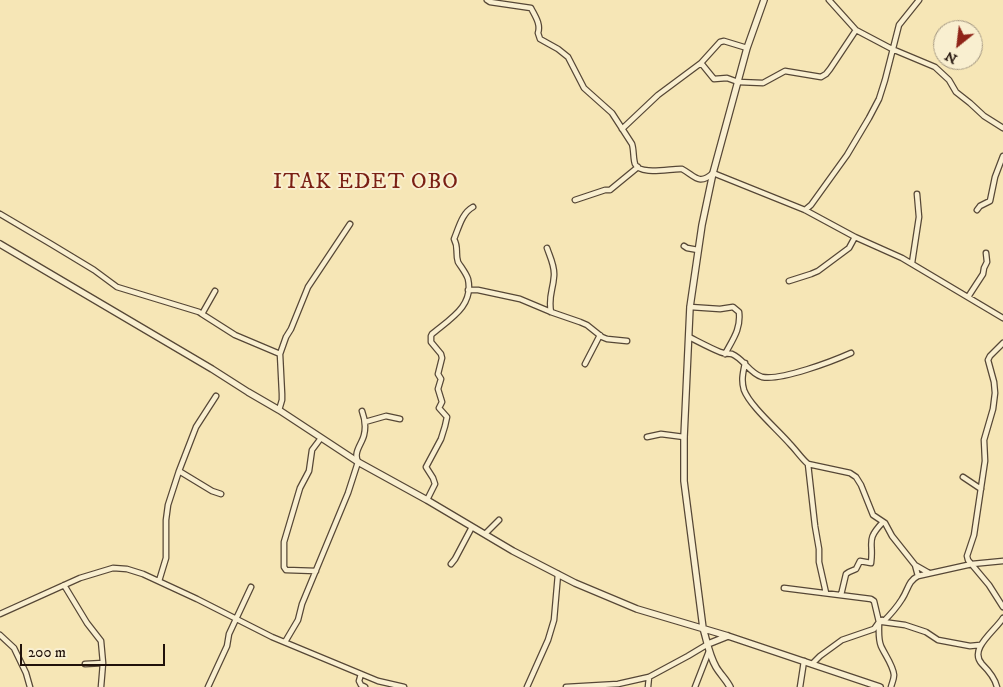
<!DOCTYPE html>
<html>
<head>
<meta charset="utf-8">
<style>
	body { margin:0 }
	#map { position:relative; width:1003px; height:687px; overflow:hidden; background:#f6e6b6; font-family:"IM FELL DW Pica",serif }
	canvas { display:block }
	.north { position:absolute; left:933px; top:20px; width:50px; height:50px; box-sizing:border-box; background:#f9efd0; border:1px solid #a39781; border-radius:50%; rotate:209deg; font-size:14px; font-weight:700; line-height:20px; text-align:center; color:#21120b }
	.north::after { content:''; display:block; margin:auto; width:18px; height:22px; background:#8f2418; clip-path:polygon(50% 0,100% 100%,50% 72%,0 100%) }
	.scale { position:absolute; left:20px; top:644px; width:145px; height:22px; box-sizing:border-box; border:2px solid #21120b; border-top:0; padding-left:6px; font-size:15px; line-height:18px; white-space:nowrap; color:#21120b; -webkit-text-stroke:4px #f9efd0; paint-order:stroke }
</style>
</head>
<body>
<div id="map">
<canvas width="1003" height="687"></canvas>
<div class="north">N</div>
<div class="scale">200 m</div>
</div>
<script>
const context = document.querySelector('canvas').getContext('2d');
context.lineJoin = 'round';
function trace(path, color, width, dash) { context.strokeStyle = color; context.lineWidth = width; context.lineCap = dash ? 'butt' : 'round'; context.setLineDash(dash || []); context.stroke(path); }
function label(font, color, halo, rows, align = 'center') {
  context.font = font + ' "IM FELL DW Pica",serif'; context.lineWidth = 4; context.setLineDash([]); context.textBaseline = 'middle'; context.strokeStyle = halo; context.fillStyle = color; for (const [text, x, y, turn = 0] of rows) {
    context.save(); context.translate(x, y); context.rotate((+turn || 0) * Math.PI / 180); context.textAlign = isNaN(turn) ? turn : align; if (halo) context.strokeText(text, 0, 0); context.fillText(text, 0, 0); context.restore();
  }
}
const minor = new Path2D(`
	M487,0L490,2L531,8C535,16 541,24 538,33L540,39L558,49L568,57L584,88L612,113L632,144C634,150 633,158 635,164C640,176 672,168 682,169C695,176 699,186 713,173L805,210L855,237L902,258L1003,318
	M829,0L856,30L892,49L935,67L949,80L956,92L970,103L984,116L1003,128
	M701,63L720,42L724,41L747,48
	M622,129L658,95L701,63L714,79L727,78L738,82L763,83L785,71L821,77L826,74L830,69L856,30
	M575,200L605,190H610L638,167
	M805,210L811,205L847,155L869,118L879,99L885,80L899,25L919,0
	M977,210L980,206L990,201L995,177L1003,156
	M0,214L51,244L94,270L117,287L199,312L202,314
	M684,246L687,248L698,250
	M547,248C550,257 555,266 554,276C553,291 548,296 551,312
	M912,263L919,217L917,194
	M789,281L811,274L818,271L849,248L855,237
	M468,290H478L520,299L551,312L580,322L587,325L602,337L607,339L627,341
	M215,291L202,314L235,335L280,354
	M968,297L983,274L984,268L987,262L986,253
	M690,307L720,309L733,307L739,312C741,329 733,339 725,354
	M689,337C699,342 710,348 720,352C724,354 728,353 732,354C744,359 749,373 762,377C781,381 833,361 851,353
	M1003,343L990,356L988,360L994,382L995,393L993,409L984,440L985,461L974,535L967,556L968,560L989,585L1003,607
	M745,363C743,373 741,380 744,390C750,406 778,430 790,444C796,450 801,458 808,464L850,473L856,477L861,485L873,515L885,523L892,536L915,565L918,576
	M585,364L600,335
	M279,410L282,400V394L280,354L286,337L291,329L308,287L350,224
	M365,422L386,416L400,419
	M647,437L661,434L684,437
	M808,464L815,526L819,549V562L826,593
	M179,471L212,491L221,494
	M963,477L981,489
	M427,500L435,484L433,478L426,467L441,439L445,426L447,417L439,408L442,402L438,389L441,379L438,374L442,358L441,354L431,342V336L432,334C450,319 474,306 468,279C466,273 461,267 458,262C455,253 459,248 454,239C459,227 462,213 473,207
	M485,534L499,520
	M451,564L455,559L472,527
	M915,565L929,573
	M316,571L286,570L284,567V542L300,488L309,471L312,450L321,438
	M159,581L166,558V520L168,505L179,471L196,427L216,396
	M64,585L87,623L101,641L103,663L101,687
	M784,588L871,599L874,601L879,622L874,629L842,640L820,656L812,664
	M841,595L846,574L849,572L856,569L860,561L871,563C874,541 865,541 883,522
	M0,614L80,578L113,568L127,569L143,574L197,599L272,637L378,681L404,687
	M882,620L883,622L905,625L926,632L938,640L970,646L980,645
	M0,635L14,648L26,673L30,687
	M285,642L298,620L302,604L348,493L358,462C353,452 362,444 364,435C366,427 365,419 362,411
	M85,664L103,663
	M361,674L359,681L361,685L365,687
	M208,687L227,646L229,634L251,587
	M527,687L548,640L554,620L558,574
	M566,687L618,684L649,677L688,656L708,644
	M648,687L649,677
	M695,687L709,651
	M800,687L804,661
	M891,687C892,683 894,679 894,675C893,665 885,655 881,646C878,639 879,630 879,622H883C890,615 897,607 902,599C908,590 908,581 918,576L972,564L1003,561
	M997,687C995,678 989,671 982,664C968,649 995,631 1003,618`);
const tertiary = new Path2D(`
	M0,244L212,369L248,392L279,410L358,462L427,500L513,551L575,583L637,609L728,636L880,687
	M708,644L728,636
	M730,687C726,679 720,674 716,667C709,655 707,641 703,628L684,481V437L690,307L702,225L713,173L747,48L764,0`);
trace(minor, '#564736', 7);
trace(tertiary, '#564736', 8);
trace(minor, '#f9efd0', 4.5);
trace(tertiary, '#f9efd0', 5.5);
context.letterSpacing = '1px';
label('22px', '#7a1f14', '#f9efd0', [
	["ITAK EDET OBO",366,183]
]);
context.letterSpacing = '0px';
</script>
</body>
</html>
